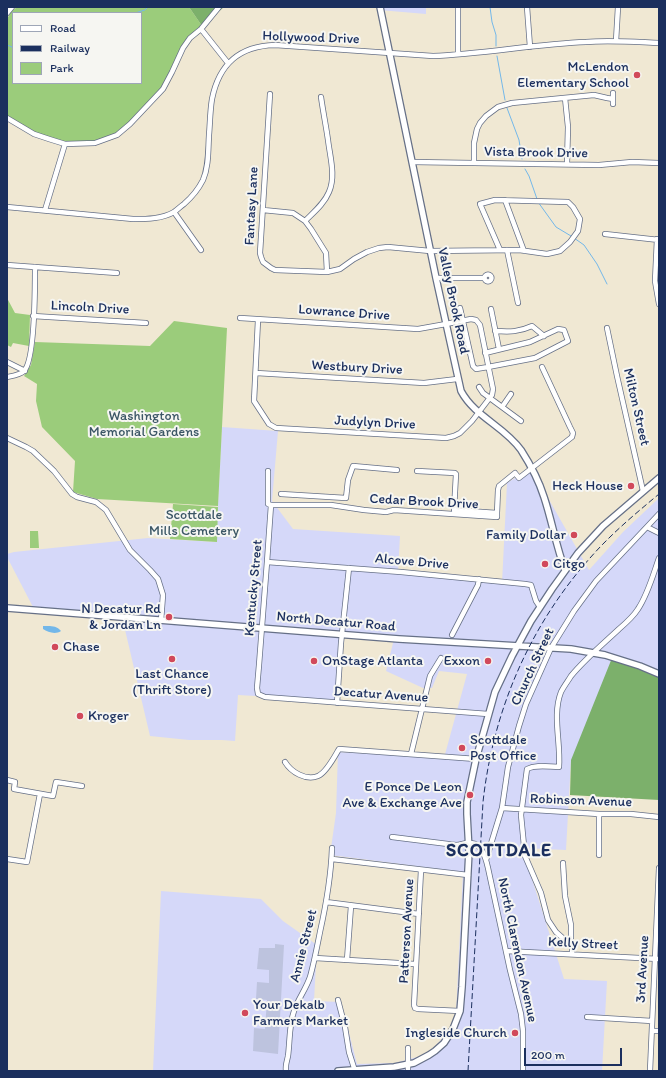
<!DOCTYPE html>
<html>
<head>
<meta charset="utf-8">
<style>
	body { margin:0 }
	#map { position:relative; width:666px; height:1078px; overflow:hidden; background:#f0e8d3; font-family:Itim,sans-serif }
	canvas { display:block }
	.frame { position:absolute; inset:0; border:8px solid #1b2f5e; pointer-events:none }
	.legend { position:absolute; left:12px; top:12px; width:130px; height:72px; box-sizing:border-box; background:#f6f6f2; border:1px solid #9ea6b7; margin:0; padding:5px 7px; list-style:none; font-size:12px; color:#1b2f5e }
	.legend li { display:flex; align-items:center; gap:8px; height:20px }
	.legend b { width:20px; border:1px solid #9ea6b7 }
	.scale { position:absolute; left:524px; top:1048px; width:98px; height:18px; box-sizing:border-box; border:2px solid #1b2f5e; border-top:0; padding-left:5px; font-size:12px; line-height:14px; white-space:nowrap; color:#1b2f5e; -webkit-text-stroke:3px #f6f6f2; paint-order:stroke }
</style>
</head>
<body>
<div id="map">
<canvas width="666" height="1078"></canvas>
<div class="frame"></div>
<ul class="legend">
<li><b style="height:5px;background:#fff"></b>Road</li>
<li><b style="height:5px;background:#1b2f5e"></b>Railway</li>
<li><b style="height:11px;background:#9bcc7b"></b>Park</li>
</ul>
<div class="scale">200 m</div>
</div>
<script>
const context = document.querySelector('canvas').getContext('2d');
context.lineJoin = 'round';
function fillPath(path, color) { context.fillStyle = color; context.fill(path, 'evenodd'); }
function trace(path, color, width, dash) { context.strokeStyle = color; context.lineWidth = width; context.lineCap = dash ? 'butt' : 'round'; context.setLineDash(dash || []); context.stroke(path); }
function label(font, color, halo, rows, align = 'center') {
  context.font = font + ' Itim,sans-serif'; context.lineWidth = 4; context.setLineDash([]); context.textBaseline = 'middle'; context.strokeStyle = halo; context.fillStyle = color; for (const [text, x, y, turn = 0] of rows) {
    context.save(); context.translate(x, y); context.rotate((+turn || 0) * Math.PI / 180); context.textAlign = isNaN(turn) ? turn : align; if (halo) context.strokeText(text, 0, 0); context.fillText(text, 0, 0); context.restore();
  }
}
fillPath(new Path2D(`
	M378,7H426V14L379,10Z
	M222,427L278,431L272,501L293,529L400,536L398,572L502,583L507,483L531,468L589,570L623,532L659,498V676L571,760L566,850L522,848L564,979L607,981L602,1071H153L161,891L261,899L283,921L317,945L314,1001L341,1002L357,1064L395,1063L421,1056L432,1050L441,1040L449,1030L456,1014L463,872L330,855L336,813L338,752L444,758L467,674L439,671L432,688H423L386,671L394,639L343,635L340,703L273,697L238,695L235,741L222,740H189L150,736L122,617L34,609L7,557V554L14,552L148,538L216,542Z`), '#d5d8f9');
fillPath(new Path2D(`
	M275,944L284,945L278,1054L253,1051L254,1028L265,1029L267,1000L256,999L257,982L269,983V970L257,969L259,948H275Z`), '#bdc3de');
fillPath(new Path2D(`
	M17,7H189L202,26L188,39L166,85L132,124L114,136L96,144L64,142L28,132L7,119V19L11,12ZM13,13H141V83H13Z
	M7,298L15,313L30,315L29,346L13,343L11,347L7,345Z
	M174,321L227,328L218,506L97,499L73,492L75,461L42,427L36,401L37,384L24,376L31,365L35,342L150,346Z
	M173,504L218,507L217,542L170,539Z
	M30,531H38L39,548H30Z`), '#9bcc7b');
fillPath(new Path2D(`
	M189,7H224L202,26Z
	M612,658L659,676V800L570,795L571,760Z`), '#7cb06b');
fillPath(new Path2D(`
	M43,626C50,626 56,625 61,631C55,635 48,632 43,629Z`), '#73b7e9');
trace(new Path2D(`
	M490,7L492,22L496,35V46
	M135,13L145,10L148,7
	M7,45L12,47L13,49
	M497,56L505,100
	M507,108L519,140L522,159
	M525,169L529,176L537,199
	M538,202L556,227L571,236
	M574,238L584,245L597,264L607,284`), '#73b7e9', 1);
const minor = new Path2D(`
	M527,7L530,47
	M7,13L12,7
	M201,29L228,63
	M616,41L618,7
	M458,54V7
	M270,94L260,253L261,257L263,262L271,268L275,270L327,272L340,269L354,259L367,252L379,248L388,247L430,251L519,250L547,254L560,251L570,242L578,231L580,219L573,207L568,202L495,200L480,204L500,250
	M565,98L568,127L567,164
	M613,104V93
	M7,118L34,134L49,139L65,144L95,143L117,135L130,124L163,89L172,72L183,48L190,38L201,29L219,7
	M412,162L599,165L632,162L659,163
	M474,163V143L477,129L480,123L486,116L498,107L512,103L594,95L607,98L613,99
	M505,200L524,251
	M7,207L133,219C147,219 162,219 174,212C178,209 181,206 184,204C192,197 198,190 203,180C209,166 208,150 209,135C210,124 210,111 212,99C219,64 239,46 275,45L433,56C484,54 535,44 586,42C610,40 635,42 659,43
	M45,210L65,144
	M263,210L293,213L305,221L311,229L326,253L327,272
	M174,212L201,250
	M305,221C314,212 324,204 329,192C336,176 330,157 328,140C326,126 323,111 321,97
	M605,234L659,240
	M657,239L655,281L659,304
	M507,250L518,303
	M7,265L117,273
	M484.5 278a3.5 3.5 0 1 1 7 0a3.5 3.5 0 1 1-7 0Z
	M436,278H484
	M460,308L473,366L476,369L488,367L535,358L568,341L564,330L558,329L530,342L485,353
	M491,309L499,349
	M33,316L146,323
	M240,318L418,329L446,324L471,319L476,320L480,325L493,389L492,395L472,421L460,433L454,436L446,438L276,428L269,424L254,401L258,320
	M607,328L617,376L643,491
	M495,331C510,332 519,332 532,326L544,336
	M7,362L25,371
	M256,373L424,383L457,379
	M7,377C12,376 20,375 24,371C35,360 35,285 35,267
	M479,387L483,393L521,421
	M502,407L511,394
	M7,438L26,447L33,451L54,471L72,494L77,497L96,502L106,510L130,550L150,570L158,579L163,595L161,621
	M268,471V504L271,505L267,562L259,665L257,688L258,694L265,697L488,714
	M417,471L455,473L456,474L454,510L497,513L498,490L499,486L515,473L519,478L572,437L573,433L570,427L542,367
	M281,494L346,498L348,480L353,466L397,470
	M271,505H331L364,510L386,512L394,510L497,517V513
	M647,527L659,533
	M267,562L401,572L525,584L531,585L536,601L540,607
	M452,635L478,585L479,579
	M337,703L341,643L349,568
	M411,754L430,676L441,658
	M285,762C291,772 306,781 318,776C326,773 335,756 339,749L476,759
	M7,780L15,782L14,789L53,796L56,782L82,786
	M502,808L599,814H631L659,817
	M392,837L456,845C461,845 466,842 471,843C482,843 486,859 488,868L510,970L521,1014L523,1031V1071
	M599,855V814
	M7,859L27,862L40,794
	M332,859L468,875
	M486,860L502,808L508,767L519,726L526,704L551,648L574,611L596,581L659,514
	M563,863L565,896L571,925V938L569,941
	M421,870L414,1005L415,1008L418,1009L460,1011
	M326,902L419,914
	M506,951L659,959
	M572,954V946L569,941L565,940L556,932L548,920L541,893L525,856L521,815L527,769C536,764 549,767 559,767C561,743 552,715 561,692C564,686 568,681 571,676C585,659 603,644 619,629C626,623 633,617 638,609C648,594 653,575 659,558
	M315,958L415,964
	M347,960L351,906
	M338,1000L345,1027L349,1052L355,1071
	M587,1017L652,1021
	M652,1031H659
	M408,1048V1071
	M286,1071C285,1066 287,1061 288,1056C290,1041 289,1025 294,1011C298,999 306,989 310,977C314,963 317,947 320,932C326,905 331,876 332,848
	M650,1071L659,868`);
const major = new Path2D(`
	M380,7L436,278L461,391C475,417 504,426 521,450C530,464 539,481 544,497C552,521 556,546 565,570
	M7,608L399,639L571,649L605,655L640,666L659,674
	M338,1071L394,1067L414,1063L429,1055L435,1051L444,1043L453,1029L460,1011L462,987L469,851L467,814V802L476,759L495,692L512,656L531,621L552,589L578,553L603,526L659,478`);
trace(minor, '#667087', 6);
trace(major, '#667087', 8);
trace(minor, '#fff', 4.5);
trace(major, '#fff', 5.5);
trace(new Path2D(`
	M468,1071L483,802C493,711 529,627 590,558C611,534 635,514 659,494`), '#1b2f5e', 1, [6, 3]);
for (const [x, y, r, color] of [
	[637,75,4,"#d1495b"],
	[631,486,4,"#d1495b"],
	[574,535,4,"#d1495b"],
	[545,564,4,"#d1495b"],
	[169,617,4,"#d1495b"],
	[55,647,4,"#d1495b"],
	[172,659,4,"#d1495b"],
	[314,661,4,"#d1495b"],
	[488,661,4,"#d1495b"],
	[80,716,4,"#d1495b"],
	[462,748,4,"#d1495b"],
	[470,795,4,"#d1495b"],
	[245,1013,4,"#d1495b"],
	[515,1033,4,"#d1495b"]
]) { const dot = new Path2D(); dot.arc(x, y, r, 0, 2 * Math.PI); context.fillStyle = color; context.fill(dot); trace(dot, '#f6f6f2', 1.5); }
label('14px', '#1b2f5e', '#f6f6f2', [
	["Hollywood Drive",311,38,2],
	["Vista Brook Drive",536,153,1],
	["Fantasy Lane",252,206,-87],
	["Valley Brook Road",453,301,78],
	["Lincoln Drive",90,308,3],
	["Lowrance Drive",344,313,4],
	["Westbury Drive",357,368,3],
	["Milton Street",636,407,77],
	["Judylyn Drive",375,423,3],
	["Cedar Brook Drive",424,502,3],
	["Alcove Drive",412,562,5],
	["Kentucky Street",254,588,-85],
	["North Decatur Road",336,622,5],
	["Church Street",533,667,-65],
	["Decatur Avenue",381,695,4],
	["Robinson Avenue",581,801,2],
	["Patterson Avenue",407,931,-87],
	["Kelly Street",583,944,3],
	["Annie Street",304,946,-76],
	["North Clarendon Avenue",517,950,78],
	["3rd Avenue",643,969,-87]
]);
label('14px', '#1b2f5e', '#f6f6f2', [
	["McLendon",629,67],
	["Elementary School",629,83],
	["Heck House",623,486],
	["Family Dollar",566,535],
	["Citgo",553,564,"left"],
	["N Decatur Rd",161,609],
	["& Jordan Ln",161,625],
	["Chase",63,647,"left"],
	["OnStage Atlanta",322,661,"left"],
	["Exxon",480,661],
	["Last Chance",172,674,"center"],
	["(Thrift Store)",172,690,"center"],
	["Kroger",88,716,"left"],
	["Scottdale",470,740,"left"],
	["Post Office",470,756,"left"],
	["E Ponce De Leon",462,787],
	["Ave & Exchange Ave",462,803],
	["Your Dekalb",253,1005,"left"],
	["Farmers Market",253,1021,"left"],
	["Ingleside Church",507,1033]
], 'right');
label('14px', '#3b5665', '#f6f6f2', [
	["Washington",144,416],
	["Memorial Gardens",144,432],
	["Scottdale",194,515],
	["Mills Cemetery",194,531]
]);
context.letterSpacing = '1px';
label('bold 18px', '#1b2f5e', '#f6f6f2', [
	["SCOTTDALE",499,851]
]);
context.letterSpacing = '0px';
</script>
</body>
</html>
